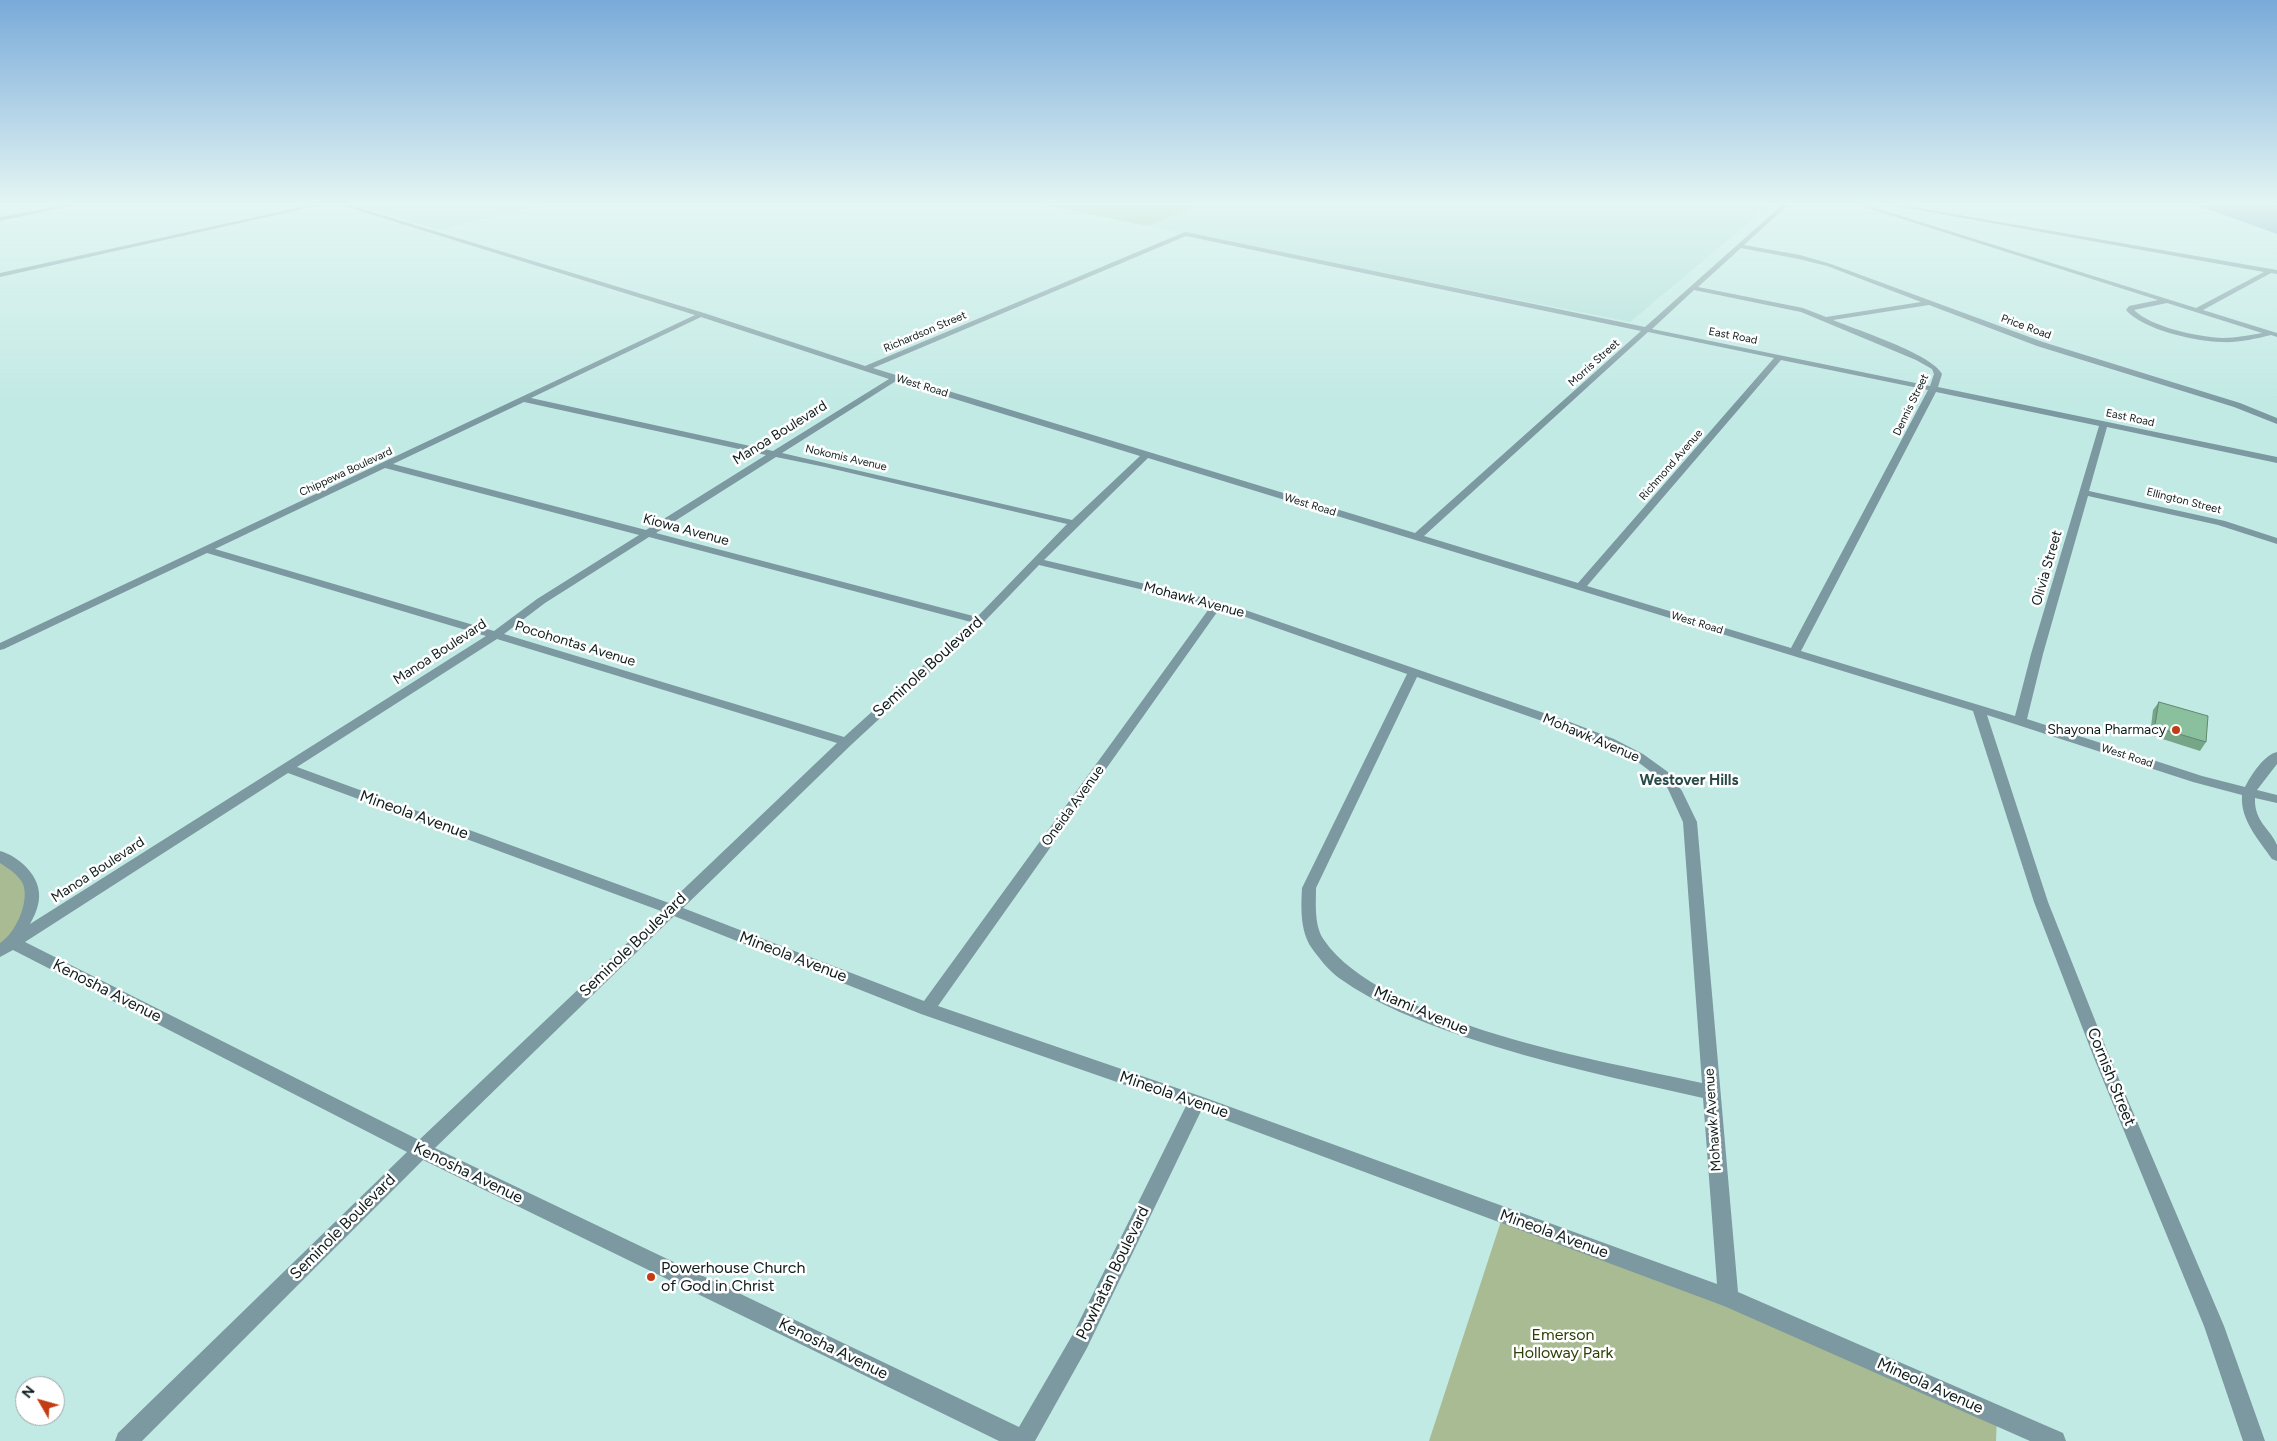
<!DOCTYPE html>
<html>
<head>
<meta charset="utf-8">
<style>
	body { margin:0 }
	#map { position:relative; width:2277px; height:1441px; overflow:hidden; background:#c2eae5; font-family:Figtree,sans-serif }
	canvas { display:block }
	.north { position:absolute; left:15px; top:1376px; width:50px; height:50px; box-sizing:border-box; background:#fff; border:1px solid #9fa5a4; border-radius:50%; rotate:308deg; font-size:14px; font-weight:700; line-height:20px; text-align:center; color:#0e1d1c }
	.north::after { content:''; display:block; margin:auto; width:18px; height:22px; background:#c43c13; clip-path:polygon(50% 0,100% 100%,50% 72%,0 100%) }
</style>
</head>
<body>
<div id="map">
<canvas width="2277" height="1441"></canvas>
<div class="north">N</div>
</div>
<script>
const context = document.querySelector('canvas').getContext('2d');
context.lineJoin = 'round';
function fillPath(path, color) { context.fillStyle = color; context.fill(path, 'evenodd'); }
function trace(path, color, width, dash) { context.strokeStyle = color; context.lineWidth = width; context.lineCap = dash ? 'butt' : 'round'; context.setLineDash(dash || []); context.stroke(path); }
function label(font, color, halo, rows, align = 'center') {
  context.font = font + ' Figtree,sans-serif'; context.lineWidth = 5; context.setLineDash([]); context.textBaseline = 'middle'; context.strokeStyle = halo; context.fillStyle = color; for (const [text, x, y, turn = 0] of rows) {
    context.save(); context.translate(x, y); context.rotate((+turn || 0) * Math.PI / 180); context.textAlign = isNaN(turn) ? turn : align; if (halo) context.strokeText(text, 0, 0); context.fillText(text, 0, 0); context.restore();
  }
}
fillPath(new Path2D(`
	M354,205H539L440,230Z
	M1198,205H1770L1630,322L1147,226Z`), '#afdfd9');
fillPath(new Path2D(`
	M1046,205H1198L1147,226Z
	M0,858L23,872L29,912L0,951Z
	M1503,1215L1997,1416L1996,1441H1429Z`), '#a9bb92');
fillPath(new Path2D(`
	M2196,205H2277V234Z`), '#739cc3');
fillPath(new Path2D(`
	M65,205H75L0,221V217Z
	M311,205H320L0,277V273Z
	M341,205H349L704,313L865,366L1185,232L1645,327L1782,205H1788L1744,245L1800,255L1831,264L2043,342L2240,403L2277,418V424L2234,407L2037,346L1929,305L1833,320C1857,330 1932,354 1942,374L1938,387L2277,457V463L2107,427L2089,491L2225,521L2277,538V544L2218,525L2088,496L2043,654L2027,719L2202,776L2245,787C2251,775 2264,755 2277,752V764L2257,790L2277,795V803L2255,798C2254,822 2270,828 2277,845C2277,849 2277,856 2277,861L2272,859C2259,840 2240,820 2242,795L2193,782L1987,715L2048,902L2110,1058L2224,1326L2265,1441H2243L2204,1326L2094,1058L2034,902L1973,711L1148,458L1044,560L1222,602L1570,722L1614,739L1643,754L1668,772L1682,791L1697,822L1738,1292L2063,1433L2066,1441H2030L1724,1306L1201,1111L1087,1348L1035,1441H999L423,1160L142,1441H115L118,1433L407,1152L13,950L0,957V943C15,934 30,902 23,884C19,875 8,868 0,863V851C18,856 38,874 39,893C40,904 35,915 30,924L486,636L207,553L4,649L0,650V643L695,315ZM1186,236L1641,331L1415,533L873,368ZM1741,248L1799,259L1827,266L1921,302L1826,317L1803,308L1698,287ZM1694,290L1801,312L1916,360L1932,369L1934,374L1930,386L1652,329ZM701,317L889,379L773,451L531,398ZM1648,332L1774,358L1578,583L1424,536ZM1781,360L1928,390L1791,648L1587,586ZM896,381L1140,456L1072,520L782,453ZM1936,392L2099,426L2031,654L2015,716L1801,651ZM524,402L766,455L646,530L393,464ZM776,457L825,467L1067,524L977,617L656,533ZM385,468L639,535L537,599L494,631L215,549ZM649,537L971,622L844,737L504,634L545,603ZM1039,565L1211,606L924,1001L683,908L851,745L983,623ZM1220,608L1407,674L1302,888C1301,907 1300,930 1311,947C1318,957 1329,971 1339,978C1377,1005 1421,1022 1465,1037C1543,1063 1623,1080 1703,1098L1717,1284L1203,1097L938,1006ZM497,639L837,743L669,903L297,767ZM1417,677L1562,728L1634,759L1659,778L1668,789L1683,822L1702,1083C1606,1062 1380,1023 1324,940C1314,926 1316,904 1316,888ZM288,773L661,911L419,1140L25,942ZM674,916L921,1014L1186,1106L1073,1334L1019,1427L435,1148Z
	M1858,205H1866L2196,308L2264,272L1891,205H1902L2277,270V274L2271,273L2203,310L2277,333V337L2271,335C2255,339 2237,343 2221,342C2195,341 2143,330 2126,310L2129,306L2158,300ZM2167,303L2262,333C2249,335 2236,338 2223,338C2198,337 2151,327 2134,310Z`), '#7c98a0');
fillPath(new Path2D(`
	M2159,702L2206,742L2200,751L2150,735L2153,710Z`), '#77a588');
const building = new Path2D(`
	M2159,702L2208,716L2206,742L2155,727Z`);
fillPath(building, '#8ac09e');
trace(building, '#61866f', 1);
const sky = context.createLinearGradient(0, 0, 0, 406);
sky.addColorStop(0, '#79aad9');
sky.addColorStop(0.5, '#e4f6f3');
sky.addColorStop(1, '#e4f6f300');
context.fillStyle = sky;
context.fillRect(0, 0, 2277, 406);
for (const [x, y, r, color] of [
	[2176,730,5,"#c43c13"],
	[651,1277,5,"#c43c13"]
]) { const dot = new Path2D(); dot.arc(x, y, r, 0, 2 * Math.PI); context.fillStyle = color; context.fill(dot); trace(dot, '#fff', 2); }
label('11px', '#0e1d1c', '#fff', [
	["Price Road",2026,327,20],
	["Richardson Street",925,332,-23],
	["East Road",1733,336,11],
	["Morris Street",1594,363,-42],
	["West Road",922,386,17],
	["Dennis Street",1911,405,-64],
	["East Road",2130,418,12],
	["Nokomis Avenue",846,458,13],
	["Richmond Avenue",1671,465,-49],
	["Chippewa Boulevard",346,472,-25],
	["Ellington Street",2184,501,14],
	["West Road",1310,505,17],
	["West Road",1697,623,17],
	["West Road",2127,756,18]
]);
label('14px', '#0e1d1c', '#fff', [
	["Manoa Boulevard",780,433,-32],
	["Kiowa Avenue",686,530,15],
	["Olivia Street",2047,568,-74],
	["Mohawk Avenue",1194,600,15],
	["Pocohontas Avenue",575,644,17],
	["Manoa Boulevard",440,652,-33],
	["Mohawk Avenue",1591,738,23],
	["Oneida Avenue",1073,806,-54],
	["Manoa Boulevard",98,870,-33],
	["Mohawk Avenue",1713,1120,-94]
]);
label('14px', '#0e1d1c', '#fff', [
	["Shayona Pharmacy",2166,730]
], 'right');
label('bold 15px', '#284b48', '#fff', [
	["Westover Hills",1689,781]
]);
label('16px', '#0e1d1c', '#fff', [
	["Seminole Boulevard",928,667,-42],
	["Mineola Avenue",414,815,20],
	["Seminole Boulevard",633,945,-44],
	["Mineola Avenue",793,957,21],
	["Kenosha Avenue",107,991,27],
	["Miami Avenue",1421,1011,23],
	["Cornish Street",2111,1077,68],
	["Mineola Avenue",1174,1095,19],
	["Kenosha Avenue",468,1173,26],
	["Seminole Boulevard",343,1227,-45],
	["Mineola Avenue",1554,1234,20],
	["Powhatan Boulevard",1113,1273,-64],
	["Kenosha Avenue",833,1349,26],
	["Mineola Avenue",1930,1386,24]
]);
label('16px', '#0e1d1c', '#fff', [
	["Powerhouse Church",661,1268],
	["of God in Christ",661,1286]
], 'left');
label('16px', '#2d4006', '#fff', [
	["Emerson",1563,1335],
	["Holloway Park",1563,1353]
]);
</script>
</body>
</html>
